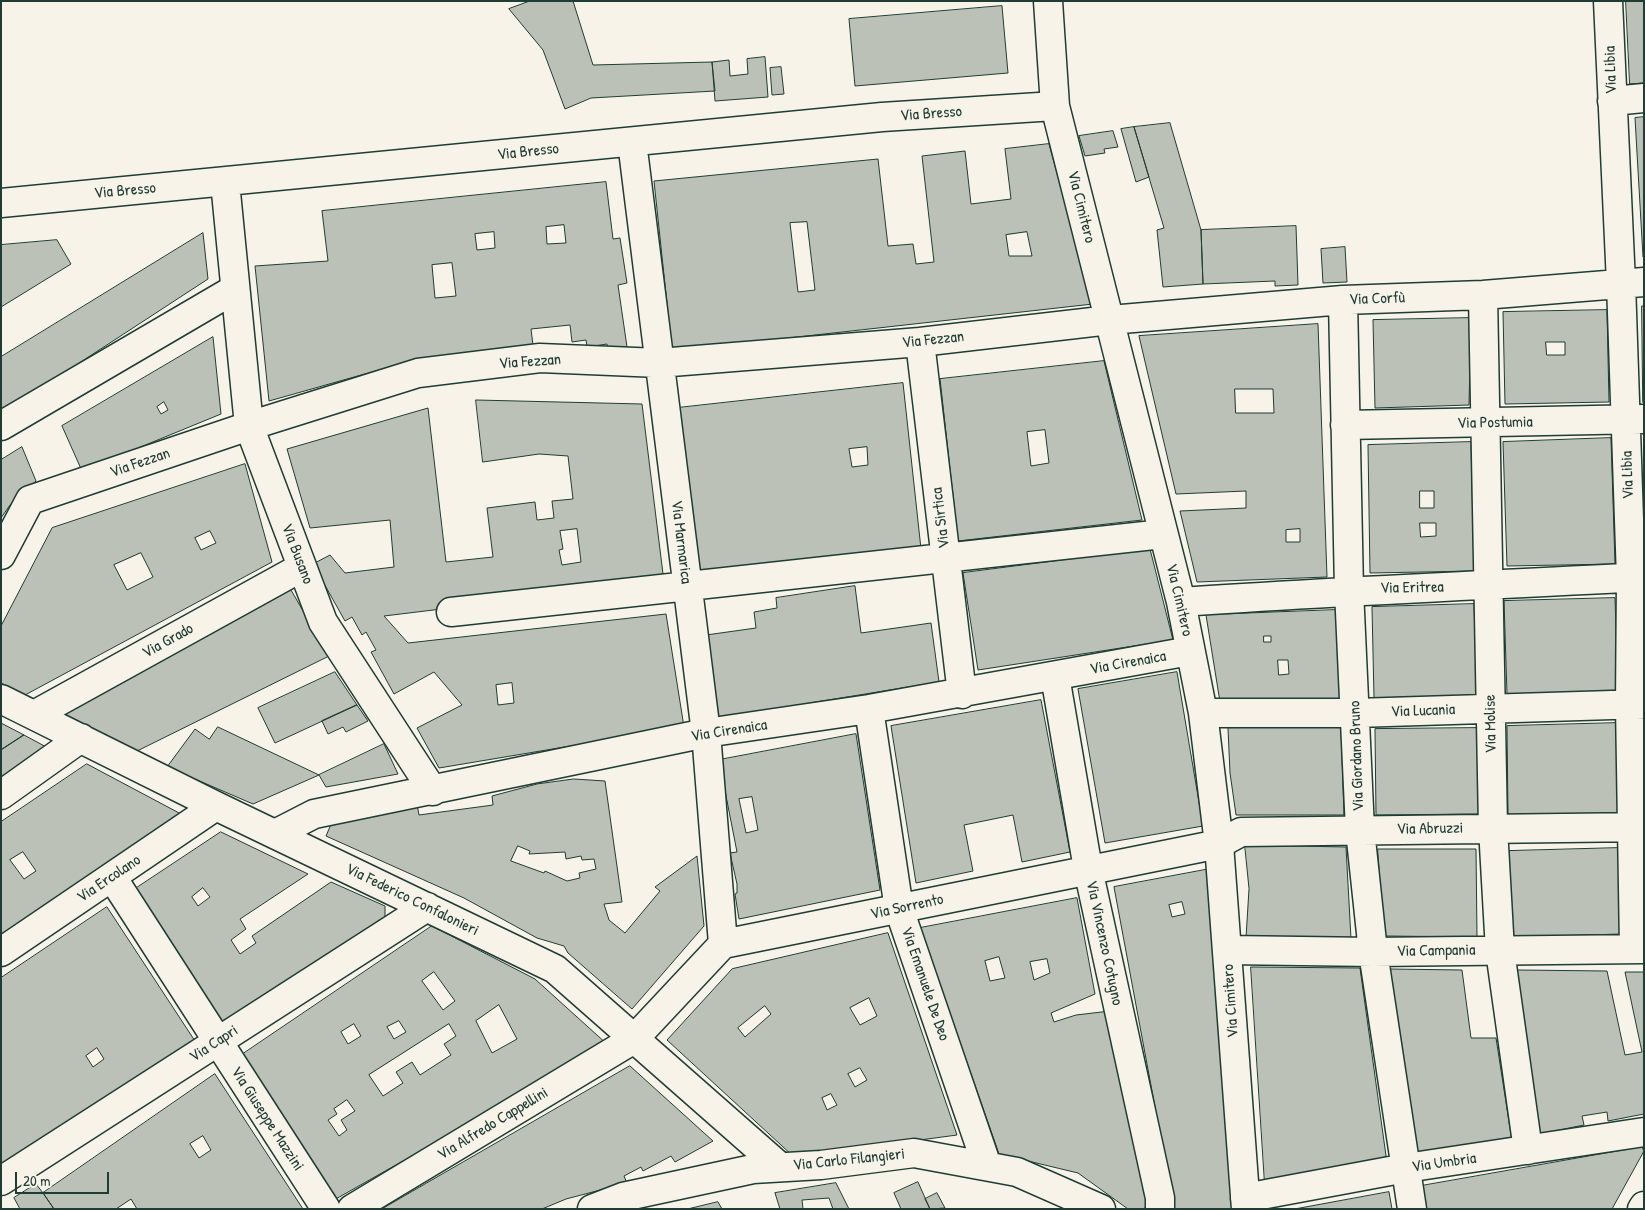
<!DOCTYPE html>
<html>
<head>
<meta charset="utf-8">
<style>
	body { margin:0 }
	#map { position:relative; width:1645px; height:1210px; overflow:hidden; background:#f7f3e8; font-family:"Patrick Hand",sans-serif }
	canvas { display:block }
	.frame { position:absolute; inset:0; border:2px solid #1f3d34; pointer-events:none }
	.scale { position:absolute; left:15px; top:1172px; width:94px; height:22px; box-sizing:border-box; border:2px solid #1f3d34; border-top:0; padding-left:6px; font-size:15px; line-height:18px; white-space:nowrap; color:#1f3d34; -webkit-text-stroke:4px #f7f3e8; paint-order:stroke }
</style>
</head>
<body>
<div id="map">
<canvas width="1645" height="1210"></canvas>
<div class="frame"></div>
<div class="scale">20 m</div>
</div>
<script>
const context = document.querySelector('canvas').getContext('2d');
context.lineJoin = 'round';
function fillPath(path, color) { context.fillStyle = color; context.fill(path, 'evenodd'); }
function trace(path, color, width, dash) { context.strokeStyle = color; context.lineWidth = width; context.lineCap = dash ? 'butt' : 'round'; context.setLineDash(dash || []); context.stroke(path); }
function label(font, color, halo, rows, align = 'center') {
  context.font = font + ' "Patrick Hand",sans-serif'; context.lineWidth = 4; context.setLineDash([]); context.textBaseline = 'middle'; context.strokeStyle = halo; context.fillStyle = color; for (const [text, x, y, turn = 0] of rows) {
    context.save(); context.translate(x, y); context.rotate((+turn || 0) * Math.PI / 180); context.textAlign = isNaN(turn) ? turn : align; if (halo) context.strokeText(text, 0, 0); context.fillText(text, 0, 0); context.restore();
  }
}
const building = new Path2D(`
	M530,1H573L593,65L712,62L715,91L591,98L565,109L543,50L509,9Z
	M1626,1H1644V83L1630,84Z
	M1002,6L1008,73L855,86L849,19Z
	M765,57L768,97L715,101L712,62L729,60L730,76L748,74L747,59Z
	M781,67L784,94L772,95L770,68Z
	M1644,117V257H1643L1635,118Z
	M1170,123L1201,230L1203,284L1163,287L1157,230L1164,228L1134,127Z
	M1134,127L1149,177L1136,182L1121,129Z
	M1113,131L1118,147L1104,149L1105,153L1085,156L1079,136Z
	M1049,144L1093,304L672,351L654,181L878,159L888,246L913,244L916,264L934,262L922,156L965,151L971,204L1011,199L1005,149ZM807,222L815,290L798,292L790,223ZM1027,232L1032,256H1009L1006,235Z
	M606,182L613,239L620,238L627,283L618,285L627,347L608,350L607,344L587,347L586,340L572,342L570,325L531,329L533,345L418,359L269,401L255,266L328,261L322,211ZM564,225L566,243L547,244L546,227ZM494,232L495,248L477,250L475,234ZM452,263L456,296L435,298L432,265Z
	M1296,226L1298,285L1275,286V281L1203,284L1201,230Z
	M203,233L208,279L1,414V357Z
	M57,240L71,264L1,307V245Z
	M1345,247L1347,282L1323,283L1321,249Z
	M1642,306H1644V401L1643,402Z
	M1607,310L1609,402L1505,404L1503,312ZM1546,342H1565V355H1547Z
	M1471,318L1469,405L1375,408L1373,320Z
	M1318,324L1327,577L1197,582L1180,511L1246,508V491L1176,494L1139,336ZM1235,389H1273L1274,413H1236ZM1300,529V542H1286V530Z
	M213,337L221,414L82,471L62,426ZM164,402L168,410L161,414L157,407Z
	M1104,361L1142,520L958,541L940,379ZM1045,430L1049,463L1031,466L1027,432Z
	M903,383L921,549L698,579L677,408ZM867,447L868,465L852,467L849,449Z
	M476,400L642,404L664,582L384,616L408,643L666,614L684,727L439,768L417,728L462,705L434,672L394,694L371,652L376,650L366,632L362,635L352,617L345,621L313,564L330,555L345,573L394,567L390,520L310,528L287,449L428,408L446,562L493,557L487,508L535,502L537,520L554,518L552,501L573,499L568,456L539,454L483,462ZM577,529L581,562L562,565L559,550L563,549L560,531ZM512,683L514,703L498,705L496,685Z
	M1611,438L1615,564L1507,566L1503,442Z
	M1471,442L1474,571L1370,573L1368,445ZM1420,491H1434V508H1420ZM1420,523H1436V536L1421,537Z
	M22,447L36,481L10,505L1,518V460Z
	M245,464L272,562L25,695L1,683V626L52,528ZM210,531L216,543L201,550L195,538ZM141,553L153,577L127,590L114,565Z
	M1150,549L1173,640L978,670L963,573Z
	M855,586L861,633L931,623L939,682L718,718L706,635L756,628L754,612L777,608L776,598Z
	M291,590L329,656L133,753L63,720L64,709Z
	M1615,598L1618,691L1507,694L1504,601Z
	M1474,604L1477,695L1374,698L1372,607Z
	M1336,610L1340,700L1220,702L1206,615ZM1264,636H1271V642H1264ZM1278,660H1288L1289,674L1279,675Z
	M335,672L357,705L275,743L258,708Z
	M1177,672L1203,826L1105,843L1078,689Z
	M1041,700L1070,852L1022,862L1013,815L964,825L973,871L916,883L891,726Z
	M357,705L368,721L346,732L343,727L328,734L322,721Z
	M1,723L24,735L1,750Z
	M1618,723L1619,815L1508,816L1507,726Z
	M218,727L319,775L253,804L167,767L195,729L209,739Z
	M1341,727L1344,815H1236L1230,773L1228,728Z
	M1478,728L1479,814L1376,815L1375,729Z
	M856,734L880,890L739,919L735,894L737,893V884L730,853L737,852L719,760ZM752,797L758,830L746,833L739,799Z
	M24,735L50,749L1,782V750Z
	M384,744L398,774L326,787L319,775Z
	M87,764L181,814L1,935V822ZM23,852L36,871L24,879L10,860Z
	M574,779L605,781L622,902L604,904L609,920L625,933L660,891L655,887L697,856L704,926L632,1009L568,953L564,946L537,938L464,898L326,836L335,815L417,804L419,815L493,805L492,796L537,784ZM518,846L530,851L529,854L565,852L566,859L581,856L582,860L594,859L596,869L579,873L580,878L567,881L545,871L544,873L511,861Z
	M221,832L308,874L240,919L246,929L231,940L240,954L256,943L252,936L331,882L385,906V917L221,1025L132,891ZM203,888L210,897L198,906L192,897Z
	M1245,845L1346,847L1351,939L1246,938L1249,889Z
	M1619,848L1622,934L1511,937L1509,851Z
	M1378,849H1476L1477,937L1384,936Z
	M1210,869L1236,1209H1174L1114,887ZM1182,902L1185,914L1172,917L1169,905Z
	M1077,898L1095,994L1051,1013L1054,1022L1076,1015L1110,1011L1153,1203L1143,1209H1128L1078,1173L999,1154L920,928ZM999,957L1005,978L990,981L985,961ZM1047,959L1050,973L1034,980L1030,962Z
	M107,907L195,1041L1,1169V978ZM97,1048L104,1059L93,1067L86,1056Z
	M432,926L535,979L608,1045L334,1200L240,1056ZM434,972L455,1001L443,1010L422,981ZM499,1005L517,1039L492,1053L476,1021ZM399,1021L406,1032L394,1039L387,1027ZM354,1024L361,1036L348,1044L341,1032ZM449,1024L456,1036L444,1044L451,1055L420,1075L412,1062L396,1072L403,1083L383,1096L369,1075ZM347,1100L355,1111L341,1120L347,1130L339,1136L328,1120L337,1114L334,1109Z
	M888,933L957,1135L794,1157L667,1040L732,969ZM869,998L877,1016L860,1025L850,1008ZM765,1006L771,1014L745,1037L738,1028ZM860,1068L867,1080L855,1087L848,1074ZM831,1094L837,1105L827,1110L822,1098Z
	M1251,967L1360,968L1387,1163L1265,1185Z
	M1389,969L1462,970L1471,1038H1496L1512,1141L1418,1157Z
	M1517,970L1607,971L1625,1055L1642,1052L1625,972H1644V1114L1608,1121L1607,1112L1582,1116L1584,1125L1540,1134Z
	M630,1066L713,1141L675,1162L671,1156L643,1171L641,1167L624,1176L627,1183L566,1199L542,1209H382Z
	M215,1074L303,1209H137L131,1199L116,1209H54L43,1193ZM203,1136L211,1150L199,1158L190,1144Z
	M1642,1147L1644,1151L1612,1209H1425L1421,1186Z
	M918,1182L930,1209H901L894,1193Z
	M836,1183L849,1209H833L829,1198L802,1200L803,1209H780L775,1193Z
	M36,1184L43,1193L54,1209H20L14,1198Z
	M1389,1192L1392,1209H1295Z
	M937,1193L945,1208L930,1209L925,1199Z
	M718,1202L722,1209H688Z`);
fillPath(building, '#bbc1b6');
trace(building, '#1f3d34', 1);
const street = new Path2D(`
	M1048,1L1055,106L1181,602L1203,713L1219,844L1246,1209
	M1608,1L1621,283L1631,578L1630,705L1634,948
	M1612,101L1644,98
	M632,142L706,733L723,944
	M225,182L249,426L323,622L433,791
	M1,203L882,117L1055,106
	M1483,295L1493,828L1500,951L1528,1150
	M1343,300L1349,590L1360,830L1373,952L1412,1209
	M920,342L962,694
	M1345,425L1644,419
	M1,426L235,289
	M1,555L30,500L249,426L418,373L540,358L659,363L920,342L1110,320L1343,300L1483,295L1644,282
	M1181,602C1335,591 1489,585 1644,577
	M451,612L1163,534
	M1055,676L1088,869L1160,1198V1209
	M1,699L216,806L555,969L780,1167
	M869,709L899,909L987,1166
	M1203,713H1356L1644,704
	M34,715L302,567
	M1,795L81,738
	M275,834L314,814L706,733L869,709L1190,651
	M112,877L326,1209
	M1227,950L1373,952L1644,949
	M1,952L216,806
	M1,1181L427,907
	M1245,1198L1406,1168L1644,1132
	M352,1209L634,1039L723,944L1219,844L1241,832L1644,827
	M592,1209L623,1197L753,1169L821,1165L914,1153L1017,1172L1101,1209
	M1642,1209L1644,1206`);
trace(street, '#1f3d34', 31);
trace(street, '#f7f3e8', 28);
label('16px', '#1f3d34', '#f7f3e8', [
	["Via Libia",1611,70,-92],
	["Via Bresso",931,114,-4],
	["Via Bresso",528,152,-6],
	["Via Bresso",125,191,-5],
	["Via Cimitero",1081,207,76],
	["Via Corfù",1377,299,-2],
	["Via Fezzan",933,340,-6],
	["Via Fezzan",530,362,-4],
	["Via Postumia",1495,423,-1],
	["Via Fezzan",140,463,-19],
	["Via Libia",1628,475,-92],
	["Via Sirtica",941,518,-97],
	["Via Marmarica",681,542,83],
	["Via Busano",297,554,69],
	["Via Eritrea",1412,588,-1],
	["Via Cimitero",1179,600,77],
	["Via Grado",168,641,-29],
	["Via Cirenaica",1128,663,-10],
	["Via Lucania",1423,711,-2],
	["Via Molise",1491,724,-91],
	["Via Cirenaica",729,731,-9],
	["Via Giordano Bruno",1357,756,-92],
	["Via Abruzzi",1430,829,-1],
	["Via Ercolano",109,879,-34],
	["Via Federico Confalonieri",412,900,26],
	["Via Sorrento",907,907,-12],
	["Via Vincenzo Cotugno",1104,943,78],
	["Via Campania",1436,951,-1],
	["Via Emanuele De Deo",925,984,71],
	["Via Cimitero",1231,1001,-94],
	["Via Capri",214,1044,-33],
	["Via Giuseppe Mazzini",267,1119,57],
	["Via Alfredo Cappellini",493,1124,-31],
	["Via Carlo Filangieri",849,1160,-6],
	["Via Umbria",1444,1163,-8]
]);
</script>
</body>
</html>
